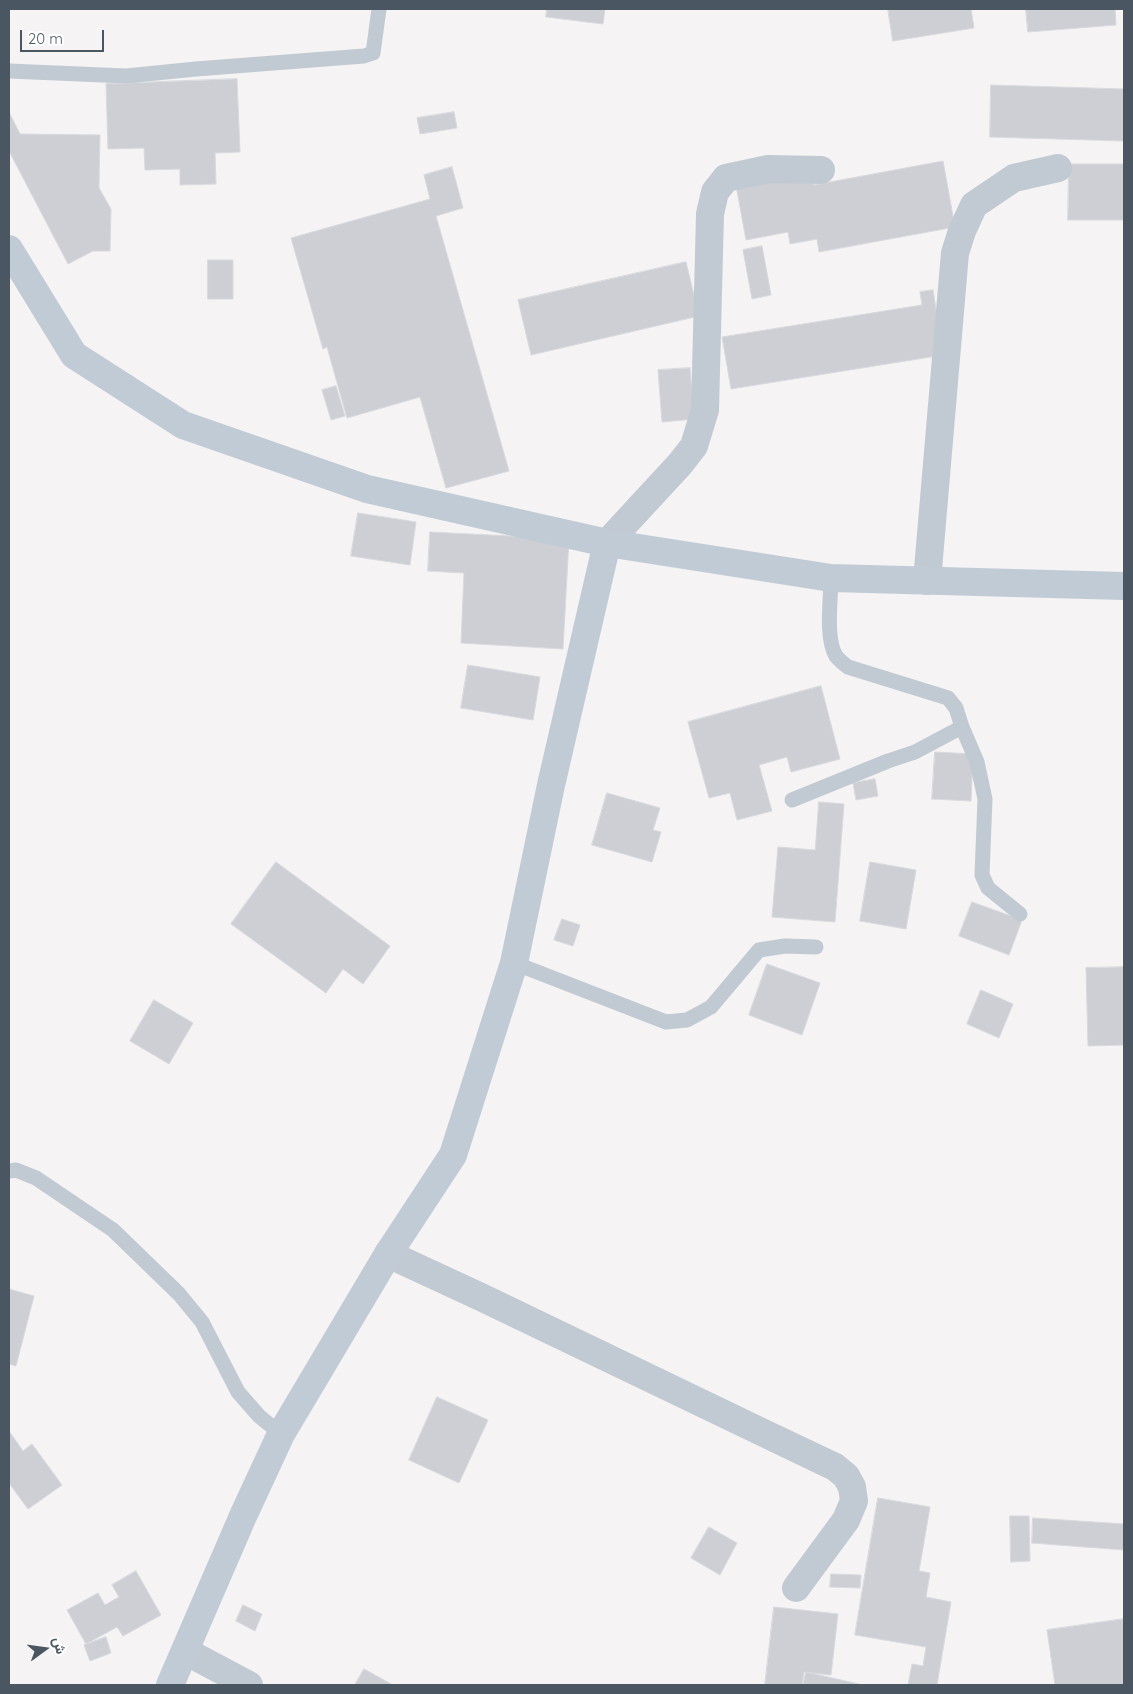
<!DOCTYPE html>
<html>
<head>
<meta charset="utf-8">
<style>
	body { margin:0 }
	#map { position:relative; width:1133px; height:1694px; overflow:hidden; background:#f5f3f3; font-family:Quicksand,Vazirmatn,sans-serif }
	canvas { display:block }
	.frame { position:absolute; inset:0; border:10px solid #4a5661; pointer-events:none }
	.north { position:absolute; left:20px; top:1624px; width:50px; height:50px; -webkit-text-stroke:4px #fff; paint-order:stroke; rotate:76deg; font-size:14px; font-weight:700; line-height:20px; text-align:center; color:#4a5661 }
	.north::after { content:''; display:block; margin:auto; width:18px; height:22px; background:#4a5661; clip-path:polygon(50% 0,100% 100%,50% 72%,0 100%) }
	.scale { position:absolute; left:20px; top:30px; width:84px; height:22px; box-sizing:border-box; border:2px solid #4a5661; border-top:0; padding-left:6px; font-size:15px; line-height:18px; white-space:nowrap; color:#4a5661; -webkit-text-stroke:4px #fff; paint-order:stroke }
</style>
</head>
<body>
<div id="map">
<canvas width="1133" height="1694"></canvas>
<div class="frame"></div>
<div class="north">ش</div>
<div class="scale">20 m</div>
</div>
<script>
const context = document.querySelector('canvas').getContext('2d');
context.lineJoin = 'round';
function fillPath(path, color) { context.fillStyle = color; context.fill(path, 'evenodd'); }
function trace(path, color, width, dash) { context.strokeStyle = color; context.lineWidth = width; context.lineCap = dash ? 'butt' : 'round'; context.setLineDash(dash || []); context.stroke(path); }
const building = new Path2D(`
	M547,9H605L603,24L546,17Z
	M888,9H971L974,28L893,41Z
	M1026,9H1115L1116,25L1028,32Z
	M237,79L240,152L215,153L216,184L180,185V169L145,170L144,148L108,149L106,84Z
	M991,85L1124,89V141L990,137Z
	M9,112L20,134L100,135L99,188L111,209L110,251H93L68,264L9,151Z
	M454,112L457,128L420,134L417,118Z
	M809,160L814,185L943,161L955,227L819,252L817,239L790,244L788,232L746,240L734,174Z
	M1069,164H1124V220H1068Z
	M452,167L463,208L436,216L509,471L446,488L420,397L347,418L327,347L323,349L291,238L430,199L424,175Z
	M762,246L771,295L752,299L743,250Z
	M208,260H233V299H208Z
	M686,262L699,316L531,355L518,300Z
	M933,290L943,355L731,389L722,337L922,305L920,292Z
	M690,368L694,419L662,422L658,370Z
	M336,386L345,416L331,420L322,390Z
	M358,513L416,522L410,565L351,556Z
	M430,532L569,539L563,649L461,643L464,573L428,571Z
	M468,665L540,677L533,720L461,708Z
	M821,686L840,759L791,772L787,757L759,765L772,811L737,820L730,793L709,798L688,722Z
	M935,752L973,754L971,801L932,799Z
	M875,779L878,796L856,800L853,783Z
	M607,793L660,808L653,830L661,832L652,862L592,845Z
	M819,802L844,804L835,922L772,917L778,847L815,850Z
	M276,862L390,946L363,984L343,969L326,993L231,924Z
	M870,862L916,870L906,929L860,921Z
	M972,902L1022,920L1009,955L959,936Z
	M562,919L580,925L573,946L554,940Z
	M767,964L820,983L802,1035L749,1015Z
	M1124,967V1045L1088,1046L1086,968Z
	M981,990L1013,1004L999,1038L967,1024Z
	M154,1000L193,1023L169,1064L130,1041Z
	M9,1289L34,1296L16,1366L9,1364Z
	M437,1397L488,1420L459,1483L409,1460Z
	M9,1431L23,1451L32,1444L62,1485L28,1509L9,1483Z
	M878,1498L930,1507L919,1571L930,1573L926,1597L951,1602L937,1685H908L912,1664L923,1666L926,1647L855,1635Z
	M1010,1516H1029L1030,1561L1011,1562Z
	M1033,1518L1124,1524V1550L1032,1543Z
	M709,1527L737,1543L720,1575L691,1558Z
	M136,1571L161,1615L123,1636L117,1627L86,1644L67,1610L98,1593L105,1605L119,1597L112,1585Z
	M831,1574L861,1575L860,1588L830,1587Z
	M243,1605L262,1614L255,1631L236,1621Z
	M774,1607L838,1614L831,1675L804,1672L802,1685H765Z
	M1124,1619V1685H1055L1047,1630Z
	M106,1637L111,1653L90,1661L84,1645Z
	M364,1669L393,1685H355Z
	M806,1672L863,1685H803Z`);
fillPath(building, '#cdcfd5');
trace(building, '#d7d9de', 1);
trace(new Path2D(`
	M9,71L126,76L196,69L364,56L373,53L379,9
	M831,578C831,599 825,638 836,656C839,660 844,664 848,667L948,698L956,708L962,727L977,762L985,799L982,875L988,888L1020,914
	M792,800L888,761L915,752L962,727
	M514,963L666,1022L687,1020L711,1007L759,950L785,946L816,947
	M9,1171L16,1170L36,1178L113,1230L179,1294L202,1322L238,1392L259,1416L281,1434`), '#c1cad2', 15);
trace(new Path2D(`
	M607,543L680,464L694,446L705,410L710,214L715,192L726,178L768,169L821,170
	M927,581L955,253L962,231L974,205L1014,178L1058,168
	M388,1254L483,1298L770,1436L835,1467L846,1476L852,1487L854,1501L846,1520L796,1588
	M185,1651L249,1685`), '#c1cad2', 28);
trace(new Path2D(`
	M9,249L74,355L183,425L367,489L607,543L831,578L1124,586
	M170,1685L243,1516L281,1434L388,1254L453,1155L514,963L551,785L607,543`), '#c1cbd6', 28);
</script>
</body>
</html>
